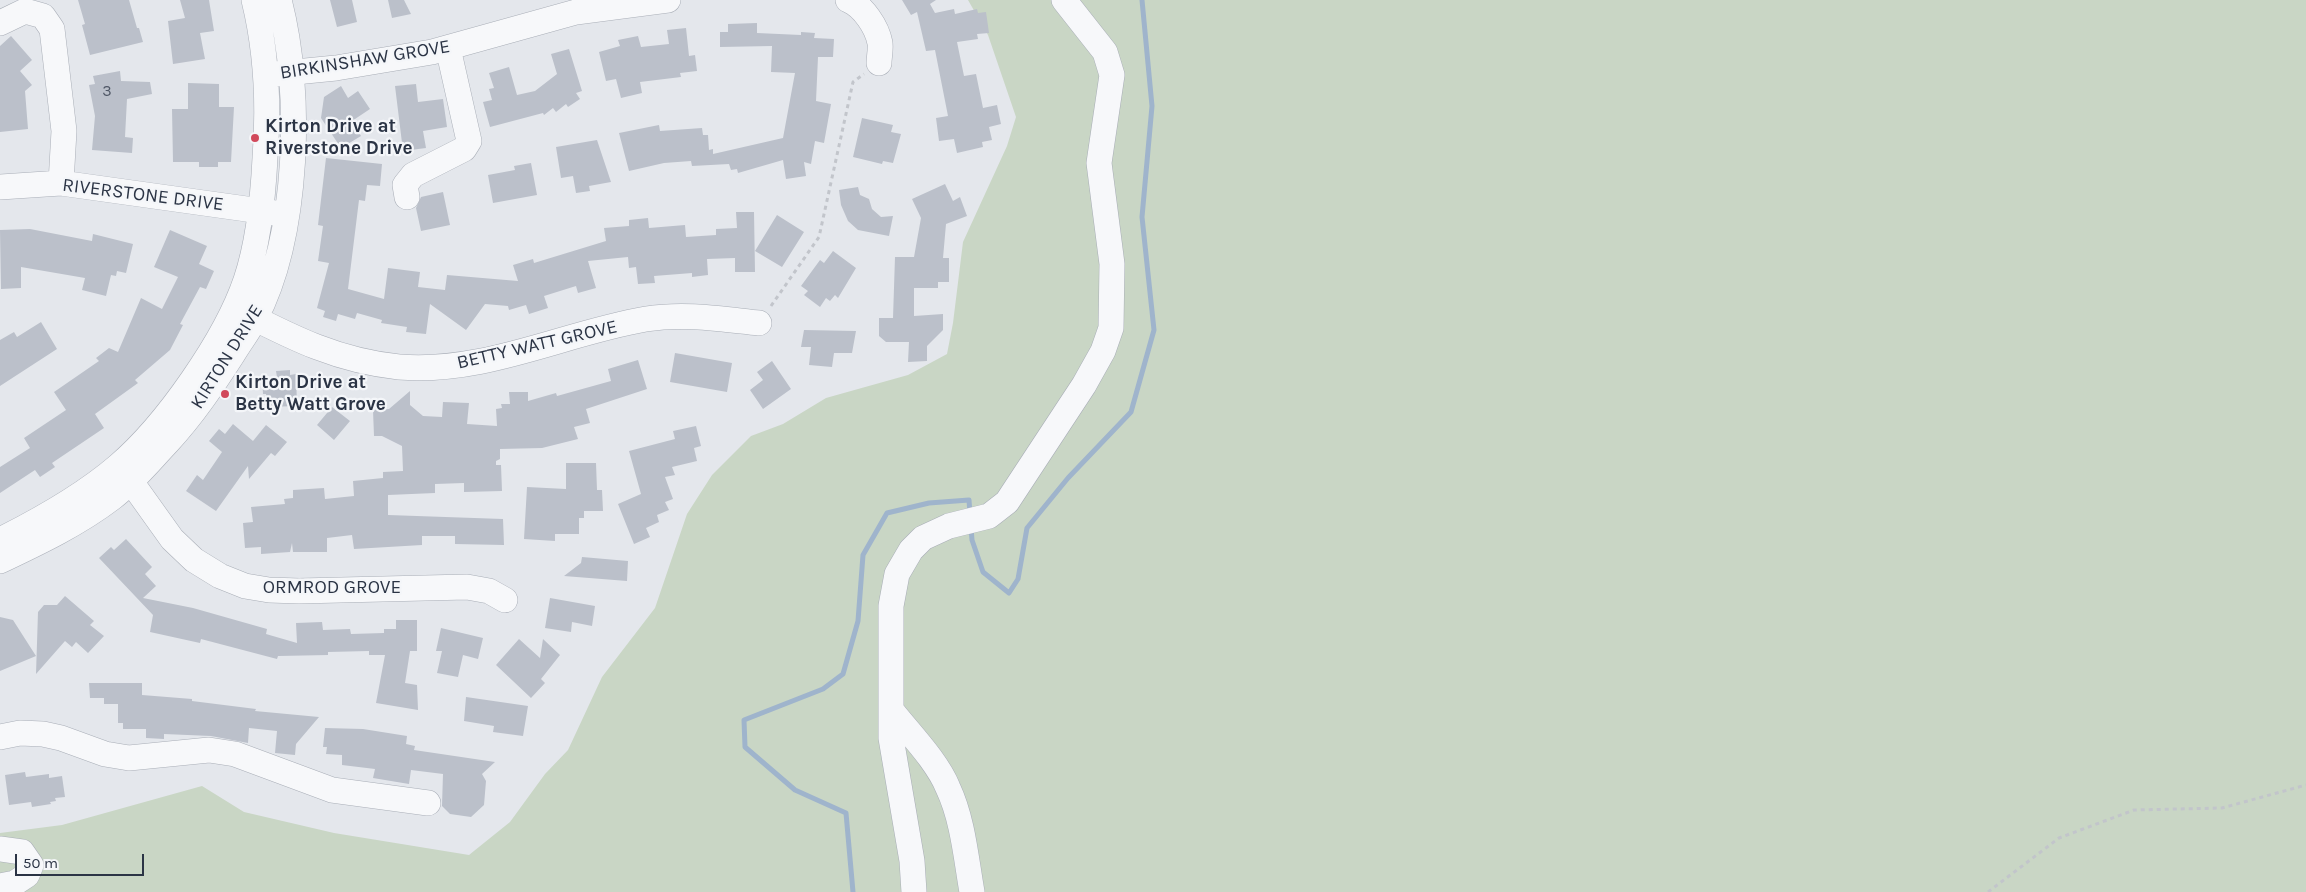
<!DOCTYPE html>
<html>
<head>
<meta charset="utf-8">
<style>
	body { margin:0 }
	#map { position:relative; width:2306px; height:892px; overflow:hidden; background:#e4e7ec; font-family:Karla,sans-serif }
	canvas { display:block }
	.scale { position:absolute; left:15px; top:854px; width:129px; height:22px; box-sizing:border-box; border:2px solid #2b3445; border-top:0; padding-left:6px; font-size:15px; line-height:18px; white-space:nowrap; color:#2b3445; -webkit-text-stroke:4px #f4f6f9; paint-order:stroke }
</style>
</head>
<body>
<div id="map">
<canvas width="2306" height="892"></canvas>
<div class="scale">50 m</div>
</div>
<script>
const context = document.querySelector('canvas').getContext('2d');
context.lineJoin = 'round';
function fillPath(path, color) { context.fillStyle = color; context.fill(path, 'evenodd'); }
function trace(path, color, width, dash) { context.strokeStyle = color; context.lineWidth = width; context.lineCap = dash ? 'butt' : 'round'; context.setLineDash(dash || []); context.stroke(path); }
function label(font, color, halo, rows, align = 'center') {
  context.font = font + ' Karla,sans-serif'; context.lineWidth = 4.5; context.setLineDash([]); context.textBaseline = 'middle'; context.strokeStyle = halo; context.fillStyle = color; for (const [text, x, y, turn = 0] of rows) {
    context.save(); context.translate(x, y); context.rotate((+turn || 0) * Math.PI / 180); context.textAlign = isNaN(turn) ? turn : align; if (halo) context.strokeText(text, 0, 0); context.fillText(text, 0, 0); context.restore();
  }
}
fillPath(new Path2D(`
	M968,0H2306V892H0V833L62,825L202,786L244,812L334,833L469,855L510,822L545,774L568,750L602,677L655,608L687,514L712,475L751,436L783,424L826,398L908,375L947,354L953,323L963,242L1007,146L1016,117L988,35Z`), '#c9d6c5');
trace(new Path2D(`
	M971,528L972,540L983,572L1009,593L1018,579L1027,528L1068,478L1131,412L1154,330L1142,217L1152,106L1142,0
	M853,892L846,813L795,790L745,747L744,720L823,689L843,674L858,621L863,555L887,513L929,503L969,500L970,514`), '#9fb4cc', 5);
fillPath(new Path2D(`
	M78,0H129L137,28H139L143,42L90,55L82,25L85,24Z
	M180,0H209L214,31L200,33L205,59L173,64L168,21L185,18Z
	M330,0H352L357,22L337,27Z
	M388,0H404L411,14L392,18Z
	M902,0H936L930,4L935,13L954,9L955,14L977,9L978,13L986,12L989,33L977,34L978,39L957,42L964,76L976,74L983,108L997,105L1001,124L989,127L992,140L982,142L983,147L957,153L954,139L939,141L936,118L948,116L935,50L926,51L917,12L911,15Z
	M757,23V33L801,35V32L815,33L814,38L834,39L833,57H818L816,101L831,104L824,143L815,141L811,164L804,162L806,176L786,179L783,160L738,173L737,169L731,170L729,164L692,166L691,161L664,163L629,171L619,133L659,125L660,131L702,128L703,135H708L709,150L713,149V154L783,138L795,73L771,72L772,46L720,47V32H728V24Z
	M686,28L689,56L695,55L697,71L680,73L681,77L640,82L642,93L621,98L616,79L606,81L599,52L620,46L618,40L638,36L641,47L669,44L667,30Z
	M11,36L32,60L20,71L32,85L25,91L28,129L0,132V46Z
	M569,49L582,91L576,93L580,99L568,107L566,104L556,112L553,108L544,115L543,113L490,127L483,102L492,100L489,89L494,88L489,73L509,67L517,95L535,91L557,74L551,54Z
	M120,71L121,81L150,82L152,94L127,99L125,137L133,138L132,153L92,150L95,116L89,85L95,84L93,76Z
	M188,83L219,84V107H234L231,162H218V167H199V162H173L172,109H188Z
	M416,84L418,102L443,99L447,127L423,131L426,148L403,151L395,86Z
	M341,86L348,98L358,91L370,109L352,121L361,136L341,148L321,118L324,97Z
	M862,118L893,125L891,132L901,134L893,163L883,161L882,164L853,157Z
	M597,140L611,182L589,186L590,191L576,193L573,176L561,178L556,147Z
	M326,158L382,164L380,186L367,185L365,201L359,200L348,289L384,299L388,268L420,272L418,287L445,290L447,275L518,281L513,265L533,259L534,263L606,241L604,228L629,226V220L648,218L649,228L685,225L686,237L716,235V229L737,228L736,212H754L755,272H735V258L707,259L708,275L692,277V273L654,276L655,283L638,284L636,267L629,268L628,257L588,261L596,288L578,293L576,286L544,296L548,308L529,314L526,305L509,310L508,306L485,304L466,330L430,304L426,334L406,332L407,327L381,323L382,320L357,313L355,319L338,314L336,321L323,317L325,311L317,308L329,263L318,261L323,226L318,225Z
	M531,163L537,195L493,203L488,175L515,170L514,166Z
	M945,184L953,201L960,197L967,216L946,224L943,258H949V282H938V288H914V316L943,314V330L927,346V361L908,362L909,342H886L879,336V318H893L895,257H914L921,218L912,199Z
	M858,187L860,195L869,199L872,209L881,217L893,216L889,236L858,230L848,221L841,205L839,190Z
	M443,192L450,225L421,231L416,208L421,197Z
	M777,215L804,232L782,267L755,251Z
	M30,229L92,241L93,234L133,244L126,273L117,271L116,276L111,275L106,296L82,290L85,278L21,267V288L1,289L0,230Z
	M170,230L207,246L199,264L214,271L206,289L200,287L180,324L183,325L170,350L135,380L138,383L95,414L104,428L52,463L55,467L40,477L35,470L0,493V467L30,448L24,438L66,410L54,392L99,361L96,358L109,348L118,352L141,298L162,309L178,277L154,267Z
	M833,251L856,268L838,298L835,295L830,301L826,298L820,307L804,295L808,291L801,286L820,260L824,263Z
	M41,322L57,349L0,386V340L14,332L17,337Z
	M804,330L856,331L852,353H834L832,367L809,365L811,347H801Z
	M675,353L732,363L727,392L670,382Z
	M638,360L647,389L586,409L590,423L574,427L578,439L542,448L500,449V459L496,461V465H501L502,491L464,492V483L435,484V493L388,495V515L503,519L504,545L455,544V536H422V545L354,549L352,535L327,538V552H293L292,543L290,552L261,554V547L245,548L243,523L253,522L251,507L285,504L284,499L293,498V490L324,488L325,499L354,496L353,481L383,478V472L403,471L402,446L382,436H374L373,410L389,409L410,391V405L423,416L442,417L443,402L469,403L467,424L497,426L496,409L502,408L501,404H510L509,392H528V401L556,393L557,396L611,381L608,369Z
	M772,361L791,389L763,409L750,390L763,380L757,372Z
	M290,370V375L296,374L297,406L267,407L266,394H263L262,377H277L276,371Z
	M332,407L350,421L334,440L317,425Z
	M233,424L253,441L266,425L287,442L275,456L271,453L249,479L248,466L216,511L186,491L197,475L203,480L222,452L209,441L219,429L225,434Z
	M696,426L701,446L694,448L697,461L672,467L675,475L665,477L673,499L665,502L669,510L657,515L659,522L646,528L650,537L634,544L618,504L641,494L629,451L675,439L673,431Z
	M566,463H596L597,490H602L603,511H584V518H579V534H555V541L524,539L527,487L566,489Z
	M126,539L152,567L145,574L156,586L143,598L193,608L267,629L266,634L297,643L296,623L322,622L323,630L350,629L351,634L384,633V629H396V620H417V651H410L405,683L417,685L418,710L376,703L385,655H369V651L328,652V655L278,656L277,659L201,639L200,643L150,632L153,615L99,558L111,547L114,550Z
	M582,557L628,561L627,581L564,576L581,563Z
	M65,596L94,621L90,625L104,636L88,653L76,642L72,647L65,641L36,674L38,612L44,605H57Z
	M550,598L595,606L592,626L572,622L571,632L545,628Z
	M0,617L13,620L36,656L0,671Z
	M441,628L483,638L478,659L463,655L458,677L437,673L442,651H436Z
	M519,639L540,658L543,639L560,655L541,679L545,683L531,698L496,665Z
	M89,683H142V695L192,699V701L256,709L255,711L319,717L296,744L295,755L275,753L277,731L249,728L248,743L211,736L164,734V739L146,738V729H123V723H118V704H104V698H90Z
	M466,697L528,706L523,736L493,732L494,726L464,721Z
	M325,728L363,729L407,736L406,744L415,746L414,750L495,762L482,774L486,781L484,805L471,817L450,814L442,806L443,774L411,770L409,784L373,778L375,769L342,765V755L326,754L327,747H323Z
	M25,772L26,777L49,774V778L62,776L65,797L55,798L56,801L50,802L51,804L32,807L31,802L9,805L5,775Z`), '#bbc0ca');
const minor = new Path2D(`
	M848,0C863,6 877,27 880,43C881,49 879,57 879,63
	M0,23L25,11L43,16L52,29L64,131L61,183
	M275,74L336,68L432,52L576,12L668,0
	M0,187L61,183L275,213
	M407,197L405,185L413,175L464,149L469,141L448,48
	M240,311C293,338 338,361 399,367C485,374 564,333 646,319C685,313 721,319 759,323
	M122,469L172,539L194,560L220,576L245,586L269,590L299,591L467,587L489,591L505,600
	M0,540C42,519 83,496 118,466C166,425 226,339 246,280C259,241 263,198 265,158C269,104 267,53 254,0
	M0,561C38,543 78,524 112,498C133,482 150,461 168,442C193,415 213,385 233,354C240,342 249,331 255,319C299,235 303,91 279,0
	M892,711C910,734 937,761 948,788C963,820 966,858 972,892
	M0,737L20,733L43,734L61,738L105,754L129,758L209,750L235,754L332,790L428,803
	M0,849L22,852L31,865L27,875L15,883L0,886
	M914,892L912,861L891,738V606L897,574L911,550L923,538L949,526L989,516L1007,502L1084,385L1103,351L1111,328L1112,264L1099,163L1112,75L1105,52L1064,0`);
trace(minor, '#a9aeb7', 26);
trace(new Path2D(`
	M771,306L819,237L853,82L864,74
	M1988,892L2059,838L2134,810L2222,808L2306,785`), '#c2c5cb', 3, [4, 4]);
trace(minor, '#f7f8fa', 25);
for (const [x, y, r, color] of [
	[255,138,5,"#d1495b"],
	[225,394,5,"#d1495b"]
]) { const dot = new Path2D(); dot.arc(x, y, r, 0, 2 * Math.PI); context.fillStyle = color; context.fill(dot); trace(dot, '#f4f6f9', 2); }
label('16px', '#4f5766', null, [
	["3",107,91]
]);
label('19px', '#2b3445', '#f4f6f9', [
	["BIRKINSHAW GROVE",365,60,-9],
	["RIVERSTONE DRIVE",143,195,7],
	["BETTY WATT GROVE",537,345,-13],
	["KIRTON DRIVE",227,357,-58],
	["ORMROD GROVE",332,588]
]);
label('bold 19px', '#2b3445', '#f4f6f9', [
	["Kirton Drive at",265,127],
	["Riverstone Drive",265,149],
	["Kirton Drive at",235,383],
	["Betty Watt Grove",235,405]
], 'left');
</script>
</body>
</html>
